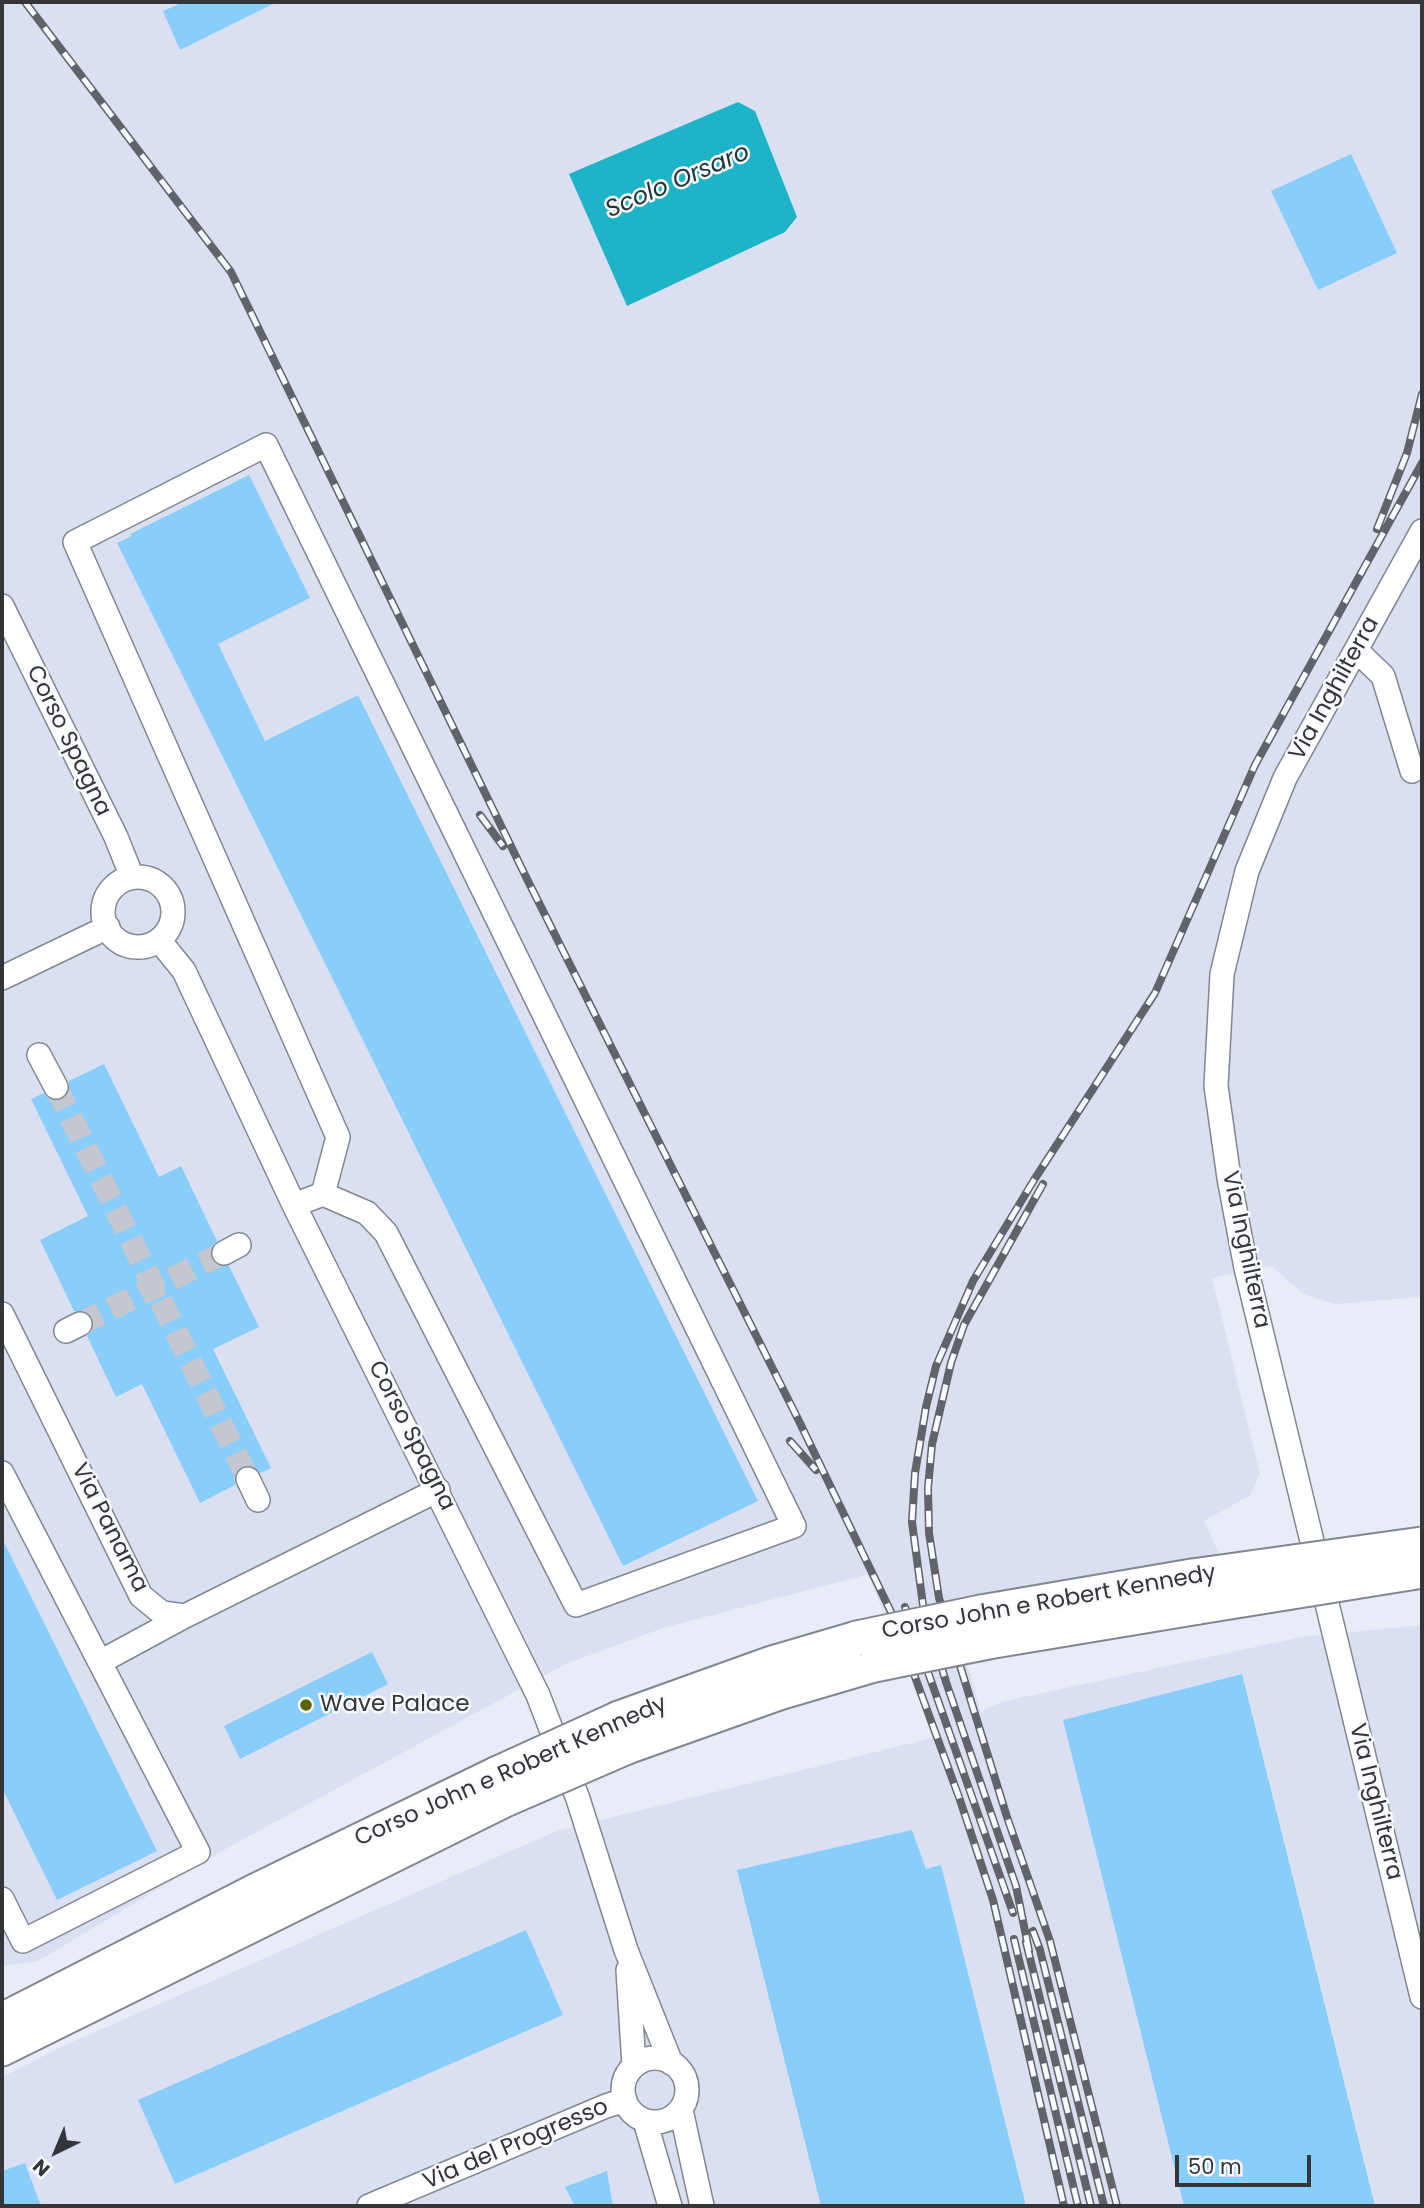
<!DOCTYPE html>
<html>
<head>
<meta charset="utf-8">
<style>
	body { margin:0 }
	#map { position:relative; width:1424px; height:2208px; overflow:hidden; background:#e8ecf6; font-family:Poppins,sans-serif }
	canvas { display:block }
	.frame { position:absolute; inset:0; border:4px solid #343539; pointer-events:none }
	.north { position:absolute; left:21px; top:2117px; width:70px; height:70px; -webkit-text-stroke:5px #f8fafe; paint-order:stroke; rotate:223deg; font-size:19px; font-weight:700; line-height:28px; text-align:center; color:#343539 }
	.north::after { content:''; display:block; margin:auto; width:24px; height:32px; background:#343539; clip-path:polygon(50% 0,100% 100%,50% 72%,0 100%) }
	.scale { position:absolute; left:1175px; top:2155px; width:136px; height:32px; box-sizing:border-box; border:4px solid #343539; border-top:0; padding-left:9px; font-size:21px; line-height:24px; white-space:nowrap; color:#343539; -webkit-text-stroke:5px #f8fafe; paint-order:stroke }
</style>
</head>
<body>
<div id="map">
<canvas width="1424" height="2208"></canvas>
<div class="frame"></div>
<div class="north">N</div>
<div class="scale">50 m</div>
</div>
<script>
const context = document.querySelector('canvas').getContext('2d');
context.lineJoin = 'round';
function fillPath(path, color) { context.fillStyle = color; context.fill(path, 'evenodd'); }
function trace(path, color, width, dash) { context.strokeStyle = color; context.lineWidth = width; context.lineCap = dash ? 'butt' : 'round'; context.setLineDash(dash || []); context.stroke(path); }
function label(font, color, halo, rows, align = 'center') {
  context.font = font + ' Poppins,sans-serif'; context.lineWidth = 5; context.setLineDash([]); context.textBaseline = 'middle'; context.strokeStyle = halo; context.fillStyle = color; for (const [text, x, y, turn = 0] of rows) {
    context.save(); context.translate(x, y); context.rotate((+turn || 0) * Math.PI / 180); context.textAlign = isNaN(turn) ? turn : align; if (halo) context.strokeText(text, 0, 0); context.fillText(text, 0, 0); context.restore();
  }
}
fillPath(new Path2D(`
	M2,2H1422V1297L1335,1304L1303,1294L1272,1266L1212,1278L1260,1474L1250,1495L1204,1521L1225,1567L953,1616L981,1712L1001,1702L1301,1637L1422,1625V2206H2V2077L65,2045L557,1831L932,1738L914,1684L868,1575H866L663,1628L566,1664L229,1847L38,1961L2,1966Z`), '#dae0f1');
fillPath(new Path2D(`
	M738,102L755,111L797,217L785,232L627,306L569,174Z`), '#1db4c7');
fillPath(new Path2D(`
	M184,2H277L180,50L163,11Z
	M1351,154L1397,253L1318,290L1271,191Z
	M249,475L310,598L218,644L265,741L358,695L758,1501L623,1566L117,543L132,536L130,534Z
	M104,1064L159,1177L181,1166L217,1241L212,1246L211,1259L217,1265L229,1266L259,1327L213,1349L271,1468L261,1473L250,1465L241,1467L234,1477L235,1485L200,1503L142,1384L116,1397L87,1336L92,1331L93,1318L87,1312L74,1311L40,1240L88,1216L31,1099L44,1093L49,1099L62,1100L68,1094L69,1081Z
	M2,1538L157,1851L57,1900L2,1788Z
	M372,1652L388,1684L240,1759L224,1726Z
	M1242,1674L1375,2206H1184L1063,1720Z
	M912,1830L926,1869L941,1865L1026,2206H821L737,1870Z
	M526,1930L563,2015L175,2184L138,2100Z
	M25,2163L41,2206H2V2171Z
	M607,2171L613,2206H575L565,2187Z`), '#89cdfa');
trace(new Path2D(`
	M56,1087L248,1479
	M80,1324L224,1253`), '#c4c7d0', 23, [23, 11]);
const minor = new Path2D(`
	M1422,531L1285,778L1247,871L1222,974L1216,1086L1229,1178L1246,1268L1422,1997
	M2,606L116,837L132,877
	M1356,650L1383,676L1412,771
	M103 912a35 35 0 1 1 70 0a35 35 0 1 1-70 0Z
	M159,940L184,971L294,1205L538,1695L578,1799L626,1950L671,2063
	M2,978L108,927
	M39,1055L56,1087
	M294,1205L323,1194L367,1213L386,1233L576,1605L794,1526L266,445L75,542L338,1137L323,1194
	M224,1253L239,1245
	M2,1314L141,1596L162,1613L185,1616L438,1490
	M66,1331L80,1324
	M2,1473L198,1852L23,1941L2,1899
	M248,1479L258,1500
	M100,1662L185,1616
	M628,1970L634,2066
	M623 2090a32 32 0 1 1 64 0a32 32 0 1 1-64 0Z
	M681,2110L702,2206
	M645,2121L670,2206
	M369,2206L606,2106L625,2100`);
const highway = new Path2D(`
	M981,1612L1192,1576
	M988,1642L1199,1607
	M619,1718L772,1663L857,1638
	M627,1747L779,1693L874,1665
	M2,2020L257,1890L498,1773
	M2,2049L507,1799`);
trace(minor, '#82868f', 26);
trace(highway, '#82868f', 37);
trace(minor, '#fff', 23);
trace(highway, '#fff', 33);
const rail = new Path2D(`
	M25,2L231,272L527,879L798,1419L892,1614L960,1800L993,1900L1064,2206
	M1377,529L1407,453L1422,394
	M480,815L503,846
	M1043,1184L964,1325L951,1363L932,1444L928,1488L929,1533L939,1598L1007,1817L1050,1941L1117,2206
	M790,1441L816,1470
	M905,1607L1013,1913
	M1033,1931L1040,1950L1104,2206
	M1014,1939L1078,2206
	M1026,1942L1091,2206
	M1029,1951L1016,1886L946,1682L923,1605L912,1522L915,1473L926,1407L936,1366L973,1281L1034,1180L1155,993L1255,765L1422,463`);
trace(rail, '#616369', 8);
trace(rail, '#f8fafe', 5, [16]);
const highwayBridge = new Path2D(`
	M1192,1576L1422,1544
	M1199,1607L1422,1571
	M857,1638L981,1612
	M874,1665L988,1642
	M498,1773L619,1718
	M507,1799L627,1747`);
trace(highwayBridge, '#82868f', 37, []);
trace(highwayBridge, '#fff', 33);
for (const [x, y, r, color] of [
	[306,1705,7,"#586405"]
]) { const dot = new Path2D(); dot.arc(x, y, r, 0, 2 * Math.PI); context.fillStyle = color; context.fill(dot); trace(dot, '#f8fafe', 2.5); }
label('23px', '#343539', '#f8fafe', [
	["Via Inghilterra",1335,689,-61],
	["Corso Spagna",68,741,64],
	["Via Inghilterra",1245,1250,78],
	["Corso Spagna",411,1436,63],
	["Via Panama",109,1528,63],
	["Corso John e Robert Kennedy",1049,1603,-10],
	["Corso John e Robert Kennedy",511,1772,-24],
	["Via Inghilterra",1375,1802,76],
	["Via del Progresso",516,2145,-23]
]);
label('23px', '#343539', '#f8fafe', [
	["Wave Palace",320,1705]
], 'left');
label('italic 24px', '#1d3438', '#f8fafe', [
	["Scolo Orsaro",678,182,-23]
]);
</script>
</body>
</html>
